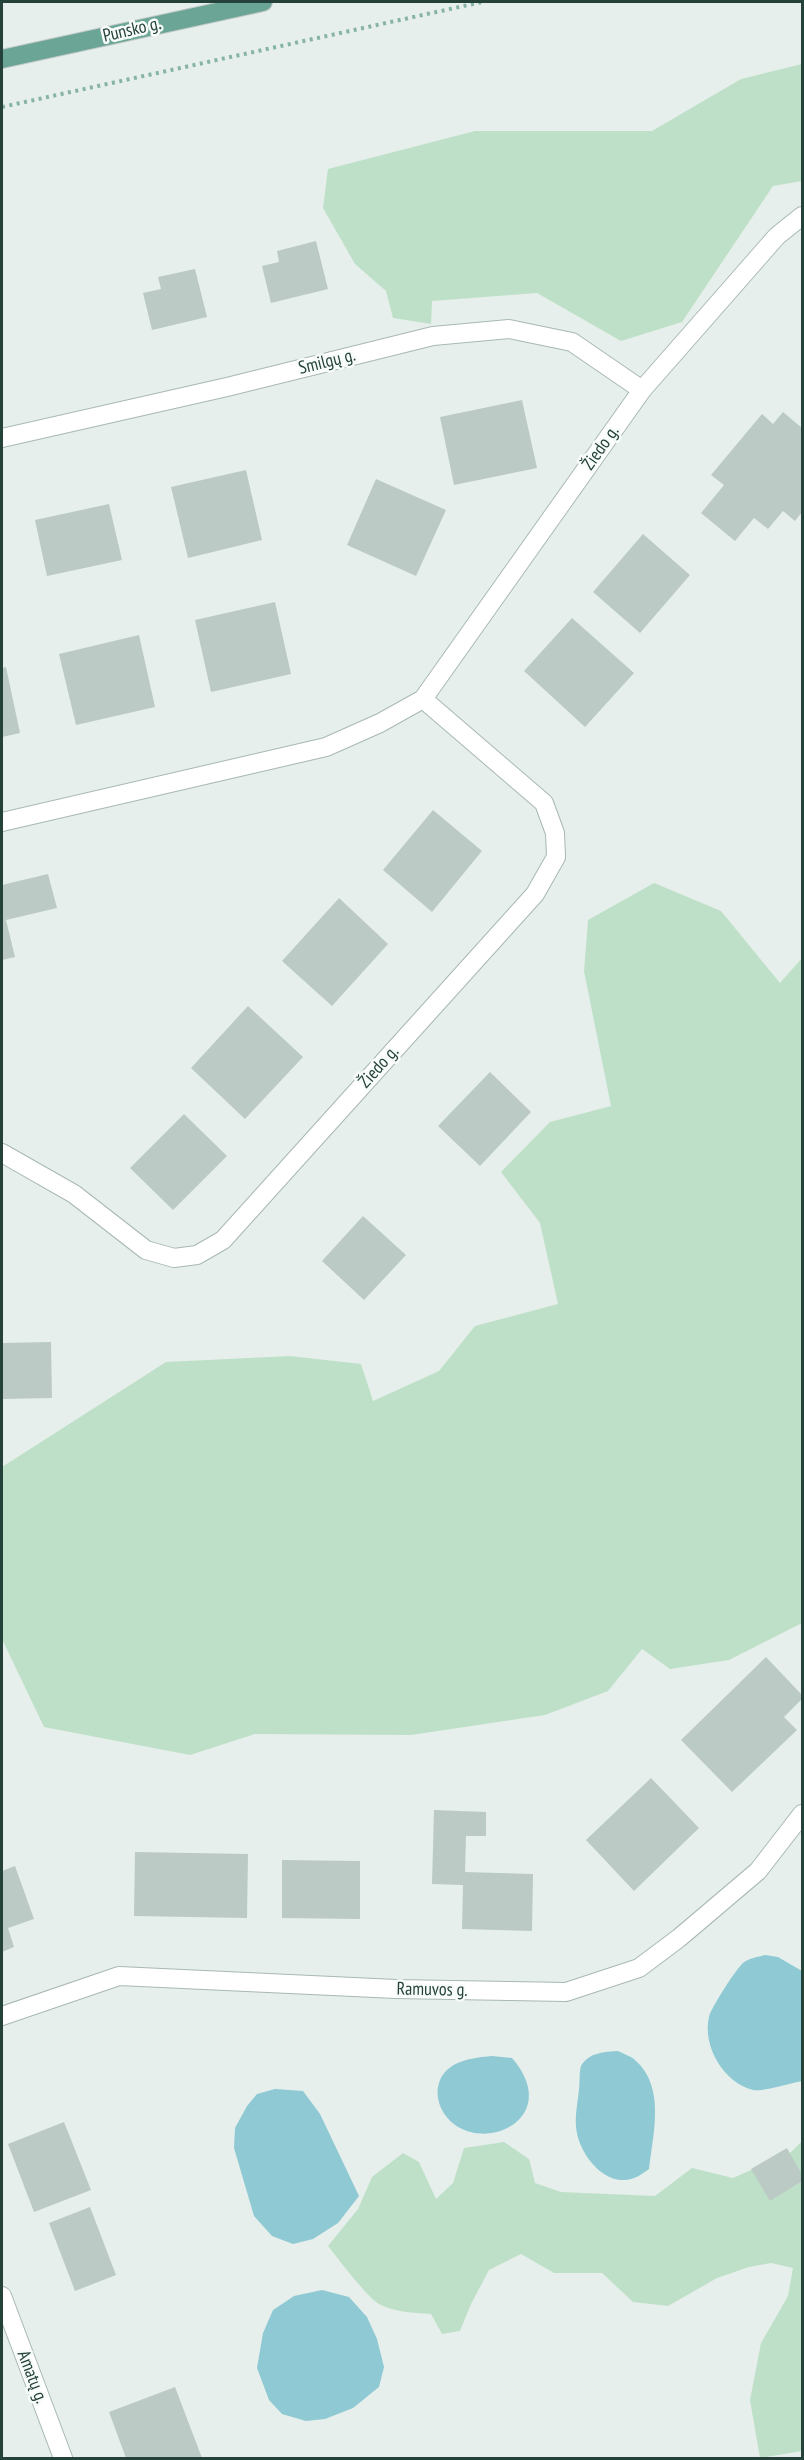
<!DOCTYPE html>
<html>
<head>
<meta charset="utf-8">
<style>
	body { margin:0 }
	#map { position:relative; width:804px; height:2460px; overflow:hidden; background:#e6efeb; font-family:"PT Sans Narrow",sans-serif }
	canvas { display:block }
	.frame { position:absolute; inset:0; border:3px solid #24423a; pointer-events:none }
</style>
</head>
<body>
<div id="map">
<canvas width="804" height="2460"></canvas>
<div class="frame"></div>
</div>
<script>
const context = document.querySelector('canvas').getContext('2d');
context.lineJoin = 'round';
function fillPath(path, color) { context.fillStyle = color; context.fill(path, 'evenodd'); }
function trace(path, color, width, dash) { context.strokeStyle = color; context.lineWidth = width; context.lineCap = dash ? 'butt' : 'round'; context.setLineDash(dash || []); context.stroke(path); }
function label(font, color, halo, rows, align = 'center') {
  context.font = font + ' "PT Sans Narrow",sans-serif'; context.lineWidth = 5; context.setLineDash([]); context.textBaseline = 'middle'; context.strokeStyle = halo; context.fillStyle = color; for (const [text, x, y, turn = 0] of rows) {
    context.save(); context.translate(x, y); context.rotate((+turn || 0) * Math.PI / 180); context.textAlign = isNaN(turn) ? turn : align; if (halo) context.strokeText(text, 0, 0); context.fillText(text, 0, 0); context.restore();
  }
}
fillPath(new Path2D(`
	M802,64V181L773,186L682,322L621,341L537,293L432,301L431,324L393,318L386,291L355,264L323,208L328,169L475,131H652L741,79Z
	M654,883L721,911L780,983L802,958V1623L729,1660L670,1669L642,1649L608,1691L545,1715L411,1735L255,1734L190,1755L44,1727L2,1639V1467L166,1362L290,1356L361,1364L373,1401L439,1371L475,1326L558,1304L540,1223L501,1172L550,1122L611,1106L584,971L588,920Z
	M802,2141V2451L760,2458L750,2400L761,2343L788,2296L793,2268L771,2263L749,2267L717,2278L668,2306L633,2302L602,2273H554L521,2254L489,2270L471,2304L460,2331L442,2334L431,2314C415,2313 394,2312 379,2304C366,2296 339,2260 328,2246L358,2209L372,2177L403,2153L419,2162L436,2199L453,2183L464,2148L504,2142L529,2159L535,2183L561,2192L655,2196L692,2168L733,2178L790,2153Z`), '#bfe0c8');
fillPath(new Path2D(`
	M765,1955L778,1957L802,1971V2081C790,2083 764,2092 753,2090C724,2083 702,2046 709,2017C711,2008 736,1969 743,1963C749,1958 758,1957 765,1955Z
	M618,2051C623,2054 631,2056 635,2060C666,2087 653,2134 649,2169C642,2174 634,2180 624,2180C599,2181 577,2149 576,2126C575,2114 578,2101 579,2089C580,2083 579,2072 581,2066C589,2052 605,2052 618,2051Z
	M492,2056L512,2058C568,2123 470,2161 442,2110C438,2102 436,2092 439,2083C446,2061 471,2058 492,2056Z
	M275,2089L303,2091L320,2114L359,2196L338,2223L313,2239L293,2244L272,2236L254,2216L234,2148L235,2128L247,2106L257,2094Z
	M322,2290L349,2297L367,2317L377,2339L384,2367L379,2387L353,2408L325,2419L306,2421L282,2414L269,2400L257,2368L263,2333L273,2310L294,2296Z`), '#8ec9d4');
fillPath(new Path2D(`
	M316,241L328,289L271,303L262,266L279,262L277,251Z
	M195,269L207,317L152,330L143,293L161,289L158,277Z
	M522,400L537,468L454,485L440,417Z
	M783,412L802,428V512L795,521L783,511L768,529L754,518L735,541L701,513L724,485L711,475L762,414L773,424Z
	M246,470L262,540L188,558L171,487Z
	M376,479L446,510L416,576L347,545Z
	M109,504L122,560L47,576L35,520Z
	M643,534L690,575L640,633L593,592Z
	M275,602L291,674L211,692L195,620Z
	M572,618L634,673L585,727L524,671Z
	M139,635L155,707L76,725L59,654Z
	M6,667L20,733L2,737V668Z
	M433,810L482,851L432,912L383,870Z
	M48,874L57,908L6,920L15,957L2,960V885Z
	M339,898L388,944L332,1006L282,961Z
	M248,1006L303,1057L245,1119L191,1068Z
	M490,1072L531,1112L480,1166L438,1126Z
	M184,1114L227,1156L173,1210L130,1168Z
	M363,1216L406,1255L364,1300L322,1261Z
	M51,1342L52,1398L2,1399V1343Z
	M766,1657L802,1695V1699L784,1717L797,1730L732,1792L681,1740Z
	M651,1778L699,1828L634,1891L586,1840Z
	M434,1810L486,1812V1836H466L465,1872L533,1874L532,1931L462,1929L463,1885L432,1884Z
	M135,1852L248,1854L247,1918L134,1916Z
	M282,1860L360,1861V1919L282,1918Z
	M15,1866L34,1919L8,1928L14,1947L2,1952V1871Z
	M64,2122L91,2190L34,2212L8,2144Z
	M787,2148L802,2175V2181L770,2201L751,2169Z
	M90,2207L116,2275L75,2291L49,2223Z
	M175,2387L202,2458H126L109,2412Z`), '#bbcac4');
const minor = new Path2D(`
	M2,438L227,387L433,336L509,329L572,342L642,390
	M2,822L326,747L380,723L423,699L642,390L777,236L802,216
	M2,1153L74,1194L146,1250L174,1258L197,1255L223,1240L535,894L556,857L555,833L544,803L423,699
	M2,2016L119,1976L396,1989L566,1992L639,1968L679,1938L758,1871L802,1814
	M2,2296L63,2458`);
const primary = new Path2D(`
	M2,59L263,2`);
trace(minor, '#a8b8b2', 20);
trace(primary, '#c2cac8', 20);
trace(new Path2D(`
	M2,107L482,2`), '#86b3a5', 4, [3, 4.5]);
trace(minor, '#fff', 18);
trace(primary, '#6aa596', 18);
label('18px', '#24423a', '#f7fbf9', [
	["Punsko g.",132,30,-13],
	["Smilgų g.",327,362,-14],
	["Žiedo g.",601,448,-55],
	["Žiedo g.",379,1067,-48],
	["Ramuvos g.",432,1990,1],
	["Amatų g.",32,2377,69]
]);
</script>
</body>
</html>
